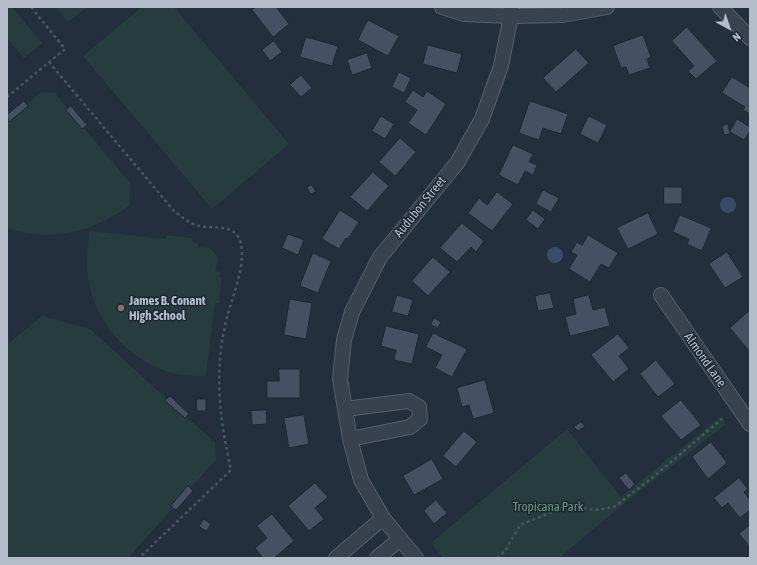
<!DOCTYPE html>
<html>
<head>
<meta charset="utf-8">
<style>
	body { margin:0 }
	#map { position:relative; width:757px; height:565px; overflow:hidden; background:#242f3e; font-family:"Asap Condensed",sans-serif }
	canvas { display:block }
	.frame { position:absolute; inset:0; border:8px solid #b4bcc9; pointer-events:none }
	.north { position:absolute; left:709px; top:8px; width:40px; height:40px; -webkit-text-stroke:3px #1d2633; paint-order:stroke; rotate:140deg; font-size:11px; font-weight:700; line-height:16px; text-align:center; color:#b4bcc9 }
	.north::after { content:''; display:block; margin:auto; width:14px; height:18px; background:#b4bcc9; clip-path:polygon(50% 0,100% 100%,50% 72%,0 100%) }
</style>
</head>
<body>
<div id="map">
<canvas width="757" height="565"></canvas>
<div class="frame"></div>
<div class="north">N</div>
</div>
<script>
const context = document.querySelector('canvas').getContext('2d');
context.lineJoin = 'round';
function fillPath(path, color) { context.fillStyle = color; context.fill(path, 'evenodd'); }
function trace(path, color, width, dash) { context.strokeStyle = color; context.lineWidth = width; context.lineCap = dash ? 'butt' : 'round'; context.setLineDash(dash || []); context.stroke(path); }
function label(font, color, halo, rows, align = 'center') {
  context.font = font + ' "Asap Condensed",sans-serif'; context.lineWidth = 3; context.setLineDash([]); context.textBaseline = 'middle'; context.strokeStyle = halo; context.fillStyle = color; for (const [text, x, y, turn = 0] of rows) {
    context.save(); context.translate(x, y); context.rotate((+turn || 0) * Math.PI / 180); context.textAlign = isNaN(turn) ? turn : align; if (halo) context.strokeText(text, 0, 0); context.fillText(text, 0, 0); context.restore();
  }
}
fillPath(new Path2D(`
	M7,7H12L42,43L24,58L7,38Z
	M56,7H85L86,8L68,22Z
	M142,7H174L289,144L212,209L83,56Z
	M41,92L55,93L130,183L129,206C92,232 51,243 7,228V120L10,122L28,106L27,104Z
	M89,231L165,239L167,235L192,238V242L197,243L199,247L210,248L218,258L215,271L220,272L219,277H222L219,303H215L206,376C195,376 183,376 172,373C129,361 93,321 88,277C86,262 88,246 89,231Z
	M7,310L9,343L42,316L90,329L167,399L165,401L184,418L186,417L215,442L216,460L190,488L188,487L171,506L173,508L128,558H7Z
	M721,416L726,424L626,502L559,558H443L431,543L567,429L621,497Z`), '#263c3f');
fillPath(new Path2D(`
	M720 205a8 8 0 1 1 16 0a8 8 0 1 1-16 0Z
	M547 255a8 8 0 1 1 16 0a8 8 0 1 1-16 0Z`), '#394c67');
const building = new Path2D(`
	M256,7H276L289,24L273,37L252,10Z
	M368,20L399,36L388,56L358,40Z
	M687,27L717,61L696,79L688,71L694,66L672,41Z
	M643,35L651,57L647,59L650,68L629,75L626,67L621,68L613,46Z
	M306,37L338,46L332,66L300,57Z
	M274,41L282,52L270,61L262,50Z
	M428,45L462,54L457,73L423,64Z
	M576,49L589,63L556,92L543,78Z
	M367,53L372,68L352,75L347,60Z
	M399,72L411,78L404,93L392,87Z
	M301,75L312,88L301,97L290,85Z
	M732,77L750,88V114L743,110L745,107L722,93Z
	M413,90L423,97L427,91L446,104L426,135L408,123L417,110L405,102Z
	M24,101L28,106L9,122L7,115Z
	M530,101L568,114L561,134L543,128L539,140L519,133Z
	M71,106L87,125L82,129L66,110Z
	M381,116L394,124L385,139L372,131Z
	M589,116L607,125L598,143L580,134Z
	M737,119L750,127V131L744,140L730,132Z
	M728,124L730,134L724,135L722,126Z
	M400,138L416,152L395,176L379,162Z
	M513,145L533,154L529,162L537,165L533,175L525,171L518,185L499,175Z
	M373,172L389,186L367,211L350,197Z
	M312,185L316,192L310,194L307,187Z
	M664,187H682V204H664Z
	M543,190L559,198L551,212L536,204Z
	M497,192L513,204L492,231L468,213L479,198L487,205Z
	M340,210L359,222L348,239L346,238L339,249L322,239Z
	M533,210L545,219L538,229L526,220Z
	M648,213L658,234L628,249L617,228Z
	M680,215L711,228L702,251L687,244L689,239L673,232Z
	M462,223L484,241L476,252L471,247L457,262L440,248Z
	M288,234L304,240L298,255L282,248Z
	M588,235L618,253L609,268L601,264L590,282L569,269L577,255L571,252L577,242L582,245Z
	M727,252L743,277L725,288L709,264Z
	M313,253L331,261L318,293L300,286Z
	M433,257L450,272L428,296L412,281Z
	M550,293L554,308L538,311L535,296Z
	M397,295L413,300L408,316L392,312Z
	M589,295L593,310L605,307L610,326L570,336L565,317L576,314L573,299Z
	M290,299L312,303L306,339L284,335Z
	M750,310V352L730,328Z
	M434,318L441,322L438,328L431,325Z
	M386,326L419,334L412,364L394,360L396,350L381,346Z
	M433,333L467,349L452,377L435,368L442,355L426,347Z
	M618,334L629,348L619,356L629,369L613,382L591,355Z
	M656,360L675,384L658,397L640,374Z
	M279,369H300V398H267V381H279Z
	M485,380L494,413L473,419L469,405L462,407L457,388Z
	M170,396L189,414L185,418L165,401Z
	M197,399H206V411H197Z
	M681,400L701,425L681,440L661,416Z
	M266,410L267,424L252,425L251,411Z
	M304,415L309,444L289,448L284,418Z
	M581,422L585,426L578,431L574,427Z
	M464,431L477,442L456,467L443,456Z
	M711,442L727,463L708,479L692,457Z
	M432,459L443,479L414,495L403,476Z
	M626,473L635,484L629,490L619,478Z
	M739,478L748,489L744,492L750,500V510L740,518L728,503L722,508L714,498Z
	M315,483L328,497L315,508L324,519L309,531L288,506Z
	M188,486L193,491L176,510L171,506Z
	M436,500L447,513L434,524L424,511Z
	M272,514L294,541L274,558H263L255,548L267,538L257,526Z
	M204,519L211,524L207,531L199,527Z
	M750,525V547L739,534Z`);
fillPath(building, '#455162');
trace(building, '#1f2835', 1);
const minor = new Path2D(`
	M442,7L464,14L511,16L563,15L607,7
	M720,7L750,38
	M661,295L750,424
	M345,409L409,401L419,407L420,419L410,427L350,439
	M336,558L383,518
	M377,558L400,539
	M416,558L383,518L361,480L350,439L340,379L344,340L352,312L380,257L457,163L482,119L501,66L511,16V7`);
trace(minor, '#565f6c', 16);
trace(new Path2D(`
	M49,62L174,211C182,217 190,224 200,226C212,229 228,224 237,235C252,255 229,303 225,326C214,376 220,421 231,470L139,558
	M7,97L65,49L31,7
	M497,558L505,551L520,525L567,506L597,510L614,507L652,478L723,418`), '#44595c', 2.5, [3, 3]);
trace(minor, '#38414e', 14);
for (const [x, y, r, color] of [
	[121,308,4,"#8d6e63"]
]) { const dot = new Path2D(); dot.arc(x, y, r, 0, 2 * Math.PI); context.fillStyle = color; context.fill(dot); trace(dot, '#1d2633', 1.5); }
label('13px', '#b4bcc9', '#1d2633', [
	["Audubon Street",420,207,-51],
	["Almond Lane",705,360,55]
]);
label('bold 13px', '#b4bcc9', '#1d2633', [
	["James B. Conant",129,301],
	["High School",129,316]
], 'left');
label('13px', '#6b9a76', '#1d2633', [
	["Tropicana Park",548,507]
]);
</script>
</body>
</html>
